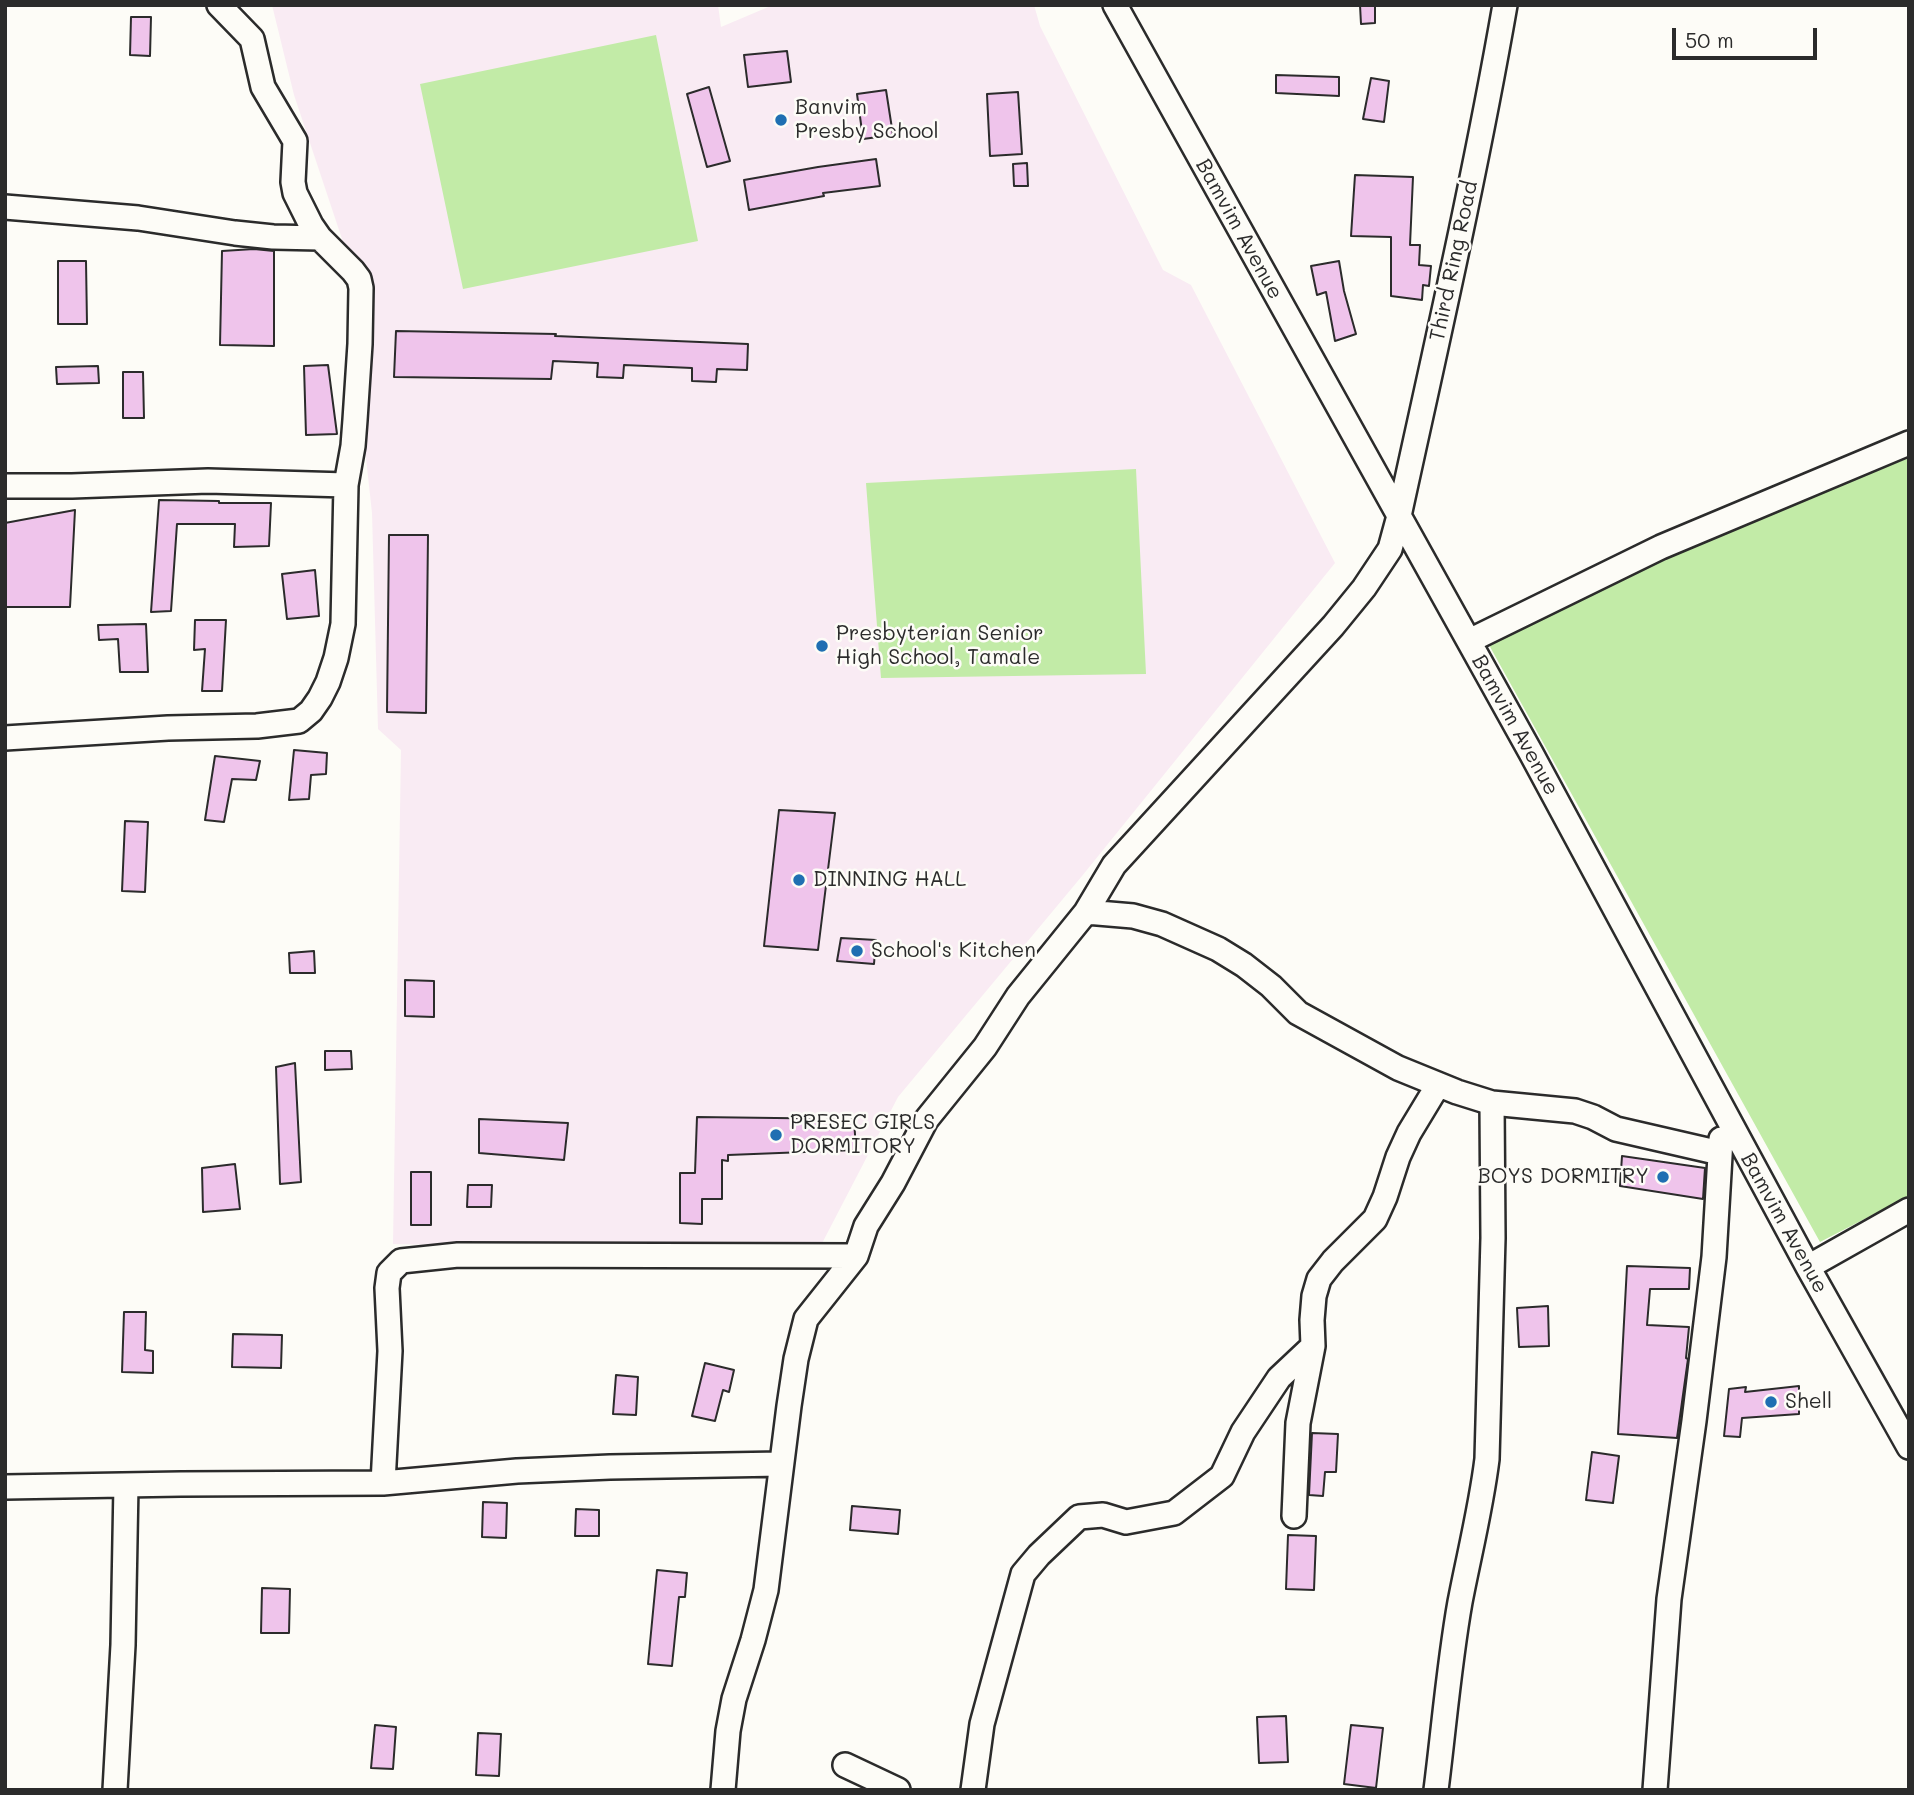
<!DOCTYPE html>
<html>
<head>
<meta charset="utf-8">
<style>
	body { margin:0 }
	#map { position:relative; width:1914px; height:1795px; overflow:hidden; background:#fdfcf7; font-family:Mali,sans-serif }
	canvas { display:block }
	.frame { position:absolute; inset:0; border:7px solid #2b2b2b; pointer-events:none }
	.scale { position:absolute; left:1672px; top:28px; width:145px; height:32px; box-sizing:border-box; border:4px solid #2b2b2b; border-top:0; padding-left:9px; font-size:21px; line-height:24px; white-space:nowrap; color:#2b2b2b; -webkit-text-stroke:5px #fdfcf7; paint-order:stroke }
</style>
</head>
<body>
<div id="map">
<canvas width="1914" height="1795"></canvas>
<div class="frame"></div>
<div class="scale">50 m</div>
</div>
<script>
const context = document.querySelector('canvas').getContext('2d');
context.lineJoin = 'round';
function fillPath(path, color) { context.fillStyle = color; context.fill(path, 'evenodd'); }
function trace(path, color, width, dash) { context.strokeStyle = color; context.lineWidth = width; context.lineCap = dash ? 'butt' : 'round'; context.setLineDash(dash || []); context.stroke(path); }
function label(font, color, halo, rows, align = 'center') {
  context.font = font + ' Mali,sans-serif'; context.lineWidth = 5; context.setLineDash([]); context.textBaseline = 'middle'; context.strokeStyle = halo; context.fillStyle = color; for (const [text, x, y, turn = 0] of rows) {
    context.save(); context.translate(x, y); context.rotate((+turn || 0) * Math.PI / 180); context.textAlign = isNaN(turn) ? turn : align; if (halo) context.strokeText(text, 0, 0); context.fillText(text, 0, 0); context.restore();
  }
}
fillPath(new Path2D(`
	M272,5H718L721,27L773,5H1034L1040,26L1163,270L1191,285L1335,563L1082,876L898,1097L817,1253L393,1244L401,750L378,729L372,513L342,239L294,95Z`), '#f9ebf3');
fillPath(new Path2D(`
	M656,35L698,241L463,289L420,84Z
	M1909,458V1196L1820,1242L1489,645L1703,537Z
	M1136,469L1146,674L881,678L866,483Z`), '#c2eba7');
const building = new Path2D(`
	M1360,5H1375V23L1361,24Z
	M131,17H151L150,56L130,55Z
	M787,51L791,82L748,87L744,55Z
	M1276,75L1339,77V96L1276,93Z
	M1371,78L1389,81L1384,122L1363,119Z
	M709,87L730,161L707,167L687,94Z
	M886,90L893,135L863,139L857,94Z
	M1018,92L1022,154L990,156L987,94Z
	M876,159L880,186L823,193L824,196L749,210L744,180L818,167Z
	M1027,163L1028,186H1014L1013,164Z
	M1355,175L1413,177L1410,245H1420L1419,265L1431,266L1429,286L1423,285L1422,300L1391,296V237L1351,236Z
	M254,249L274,251V346L220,345L222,251Z
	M58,261H86L87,324H58Z
	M1339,261L1344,291L1356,334L1335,341L1326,292L1317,295L1311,266Z
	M396,331L556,334L555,336L748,344L747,370L717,369L716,382L692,381V368L624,365L623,378L597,377L598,363L553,361L551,379L394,377Z
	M328,365L337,434L306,435L304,366Z
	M98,366L99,383L57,384L56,367Z
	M123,372H143L144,418H123Z
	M159,500L219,501V503H271L269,546L234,547L235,524H177L171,611L151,612Z
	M75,510L70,607H5V523Z
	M389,535H428L426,713L387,712Z
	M315,570L319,616L287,619L282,574Z
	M195,620H226L222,691H202L205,649L194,650Z
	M146,624L148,672H120L118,639L99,640L98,625Z
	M294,750L327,753L326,774L311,775L309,799L289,800Z
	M215,756L260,761L256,780L232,779L224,822L205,820Z
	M779,810L835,813L818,950L764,946Z
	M125,821L148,822L145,892L122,891Z
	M841,938L876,940L874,964L837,961Z
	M314,951L315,973H290L289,953Z
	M405,980L434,981V1017L405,1016Z
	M325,1051H351L352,1069L325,1070Z
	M295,1063L301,1182L280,1184L276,1067Z
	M697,1117L854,1119L856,1150L728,1155V1161L722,1160V1199H702V1224L680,1223V1173H695Z
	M479,1119L568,1123L564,1160L479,1153Z
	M1622,1156L1705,1168L1703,1199L1620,1186Z
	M235,1164L240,1209L203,1212L202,1168Z
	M411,1172H431V1225H411Z
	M468,1185H492L491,1207H467Z
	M1627,1266L1690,1268L1689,1289H1650L1647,1325L1689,1327L1686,1358L1688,1359L1677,1438L1618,1434Z
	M1548,1306L1549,1346L1519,1347L1517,1308Z
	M124,1312H146L145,1350L153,1351V1373L122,1372Z
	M233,1334L282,1335L281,1368L232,1367Z
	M705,1363L734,1370L729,1392L723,1390L715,1421L692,1416Z
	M616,1375L638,1377L636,1415L613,1414Z
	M1799,1386V1414L1742,1418L1740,1437L1724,1436L1729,1389L1746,1387L1745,1392Z
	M1312,1433L1338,1434L1336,1472H1325L1323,1496L1309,1495Z
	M1592,1452L1619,1456L1613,1503L1586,1500Z
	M483,1502L507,1503L506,1538L482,1537Z
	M852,1506L900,1510L898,1534L850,1530Z
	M576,1509L599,1510V1536H575Z
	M1288,1535L1316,1536L1314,1590L1286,1589Z
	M657,1570L687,1573L685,1597H679L672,1666L648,1664Z
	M262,1588L290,1589L289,1633H261Z
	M1286,1716L1288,1762L1259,1763L1257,1717Z
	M375,1725L396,1727L393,1769L371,1768Z
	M1351,1725L1383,1728L1376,1788L1344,1784Z
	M478,1733L501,1734L499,1776L476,1775Z`);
fillPath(building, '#efc4eb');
trace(building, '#2b2b2b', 2);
const minor = new Path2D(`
	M1115,5L1531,753L1808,1267L1909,1447
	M5,207L138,218L235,233L273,237L320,238
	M5,486H72L208,481L346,485
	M1469,641L1661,547L1909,443
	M5,738L168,728L257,726L299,721L311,711L320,698L328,682L336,658L343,624L346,485L353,446L355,420L360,344L361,288L359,279L353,271L320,238L311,225L295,193L293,182L295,141L263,87L252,39L219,5
	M1086,912L1133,916L1162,924L1218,949L1244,965L1271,986L1298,1013L1398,1068L1457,1092L1492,1103L1575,1111L1593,1117L1616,1129L1720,1153
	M1808,1267L1909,1210
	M383,1483L390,1351L387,1288L389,1273L401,1261L458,1255L856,1256
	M5,1487L181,1484L383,1483L517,1471L610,1467L781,1464
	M1294,1516L1298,1423L1313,1346L1312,1320L1314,1296L1319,1279L1333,1261L1375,1219L1385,1197L1398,1157L1409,1133L1438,1085
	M845,1765L898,1790
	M115,1790L123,1645L126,1485
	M723,1790L728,1731L734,1699L753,1640L766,1590L789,1406L796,1359L806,1319L856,1256L866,1226L893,1183L926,1120L985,1047L1018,996L1086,912L1114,865L1333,626L1364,588L1390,549L1399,516C1436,346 1475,177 1505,5
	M973,1790L982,1724L1023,1574L1039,1555L1079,1517L1103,1515L1126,1522L1174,1513L1222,1476L1243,1432L1279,1378L1313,1346
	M1436,1790C1444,1727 1449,1664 1460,1602C1469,1555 1481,1508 1487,1459L1493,1238L1492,1103
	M1655,1790L1669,1599L1694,1421L1714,1257L1721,1139`);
trace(minor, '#2b2b2b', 28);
trace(minor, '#fdfcf7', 23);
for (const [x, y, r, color] of [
	[781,120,7,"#1f6fb2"],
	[822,646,7,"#1f6fb2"],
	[799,880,7,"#1f6fb2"],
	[857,951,7,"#1f6fb2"],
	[776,1135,7,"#1f6fb2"],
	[1663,1177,7,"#1f6fb2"],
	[1771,1402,7,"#1f6fb2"]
]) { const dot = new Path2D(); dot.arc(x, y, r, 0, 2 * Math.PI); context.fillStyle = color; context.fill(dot); trace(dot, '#fdfcf7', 2.5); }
label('21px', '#2b2b2b', '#fdfcf7', [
	["Banvim",795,108],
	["Presby School",795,132],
	["Presbyterian Senior",836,634],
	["High School, Tamale",836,658],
	["DINNING HALL",813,880],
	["School's Kitchen",871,951],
	["PRESEC GIRLS",790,1123],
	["DORMITORY",790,1147],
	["BOYS DORMITRY",1649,1177,"right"],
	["Shell",1785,1402]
], 'left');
label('21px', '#2b2b2b', '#fdfcf7', [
	["Bamvim Avenue",1239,229,61],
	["Third Ring Road",1454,261,-78],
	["Bamvim Avenue",1515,725,61],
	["Bamvim Avenue",1784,1223,61]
]);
</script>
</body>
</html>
